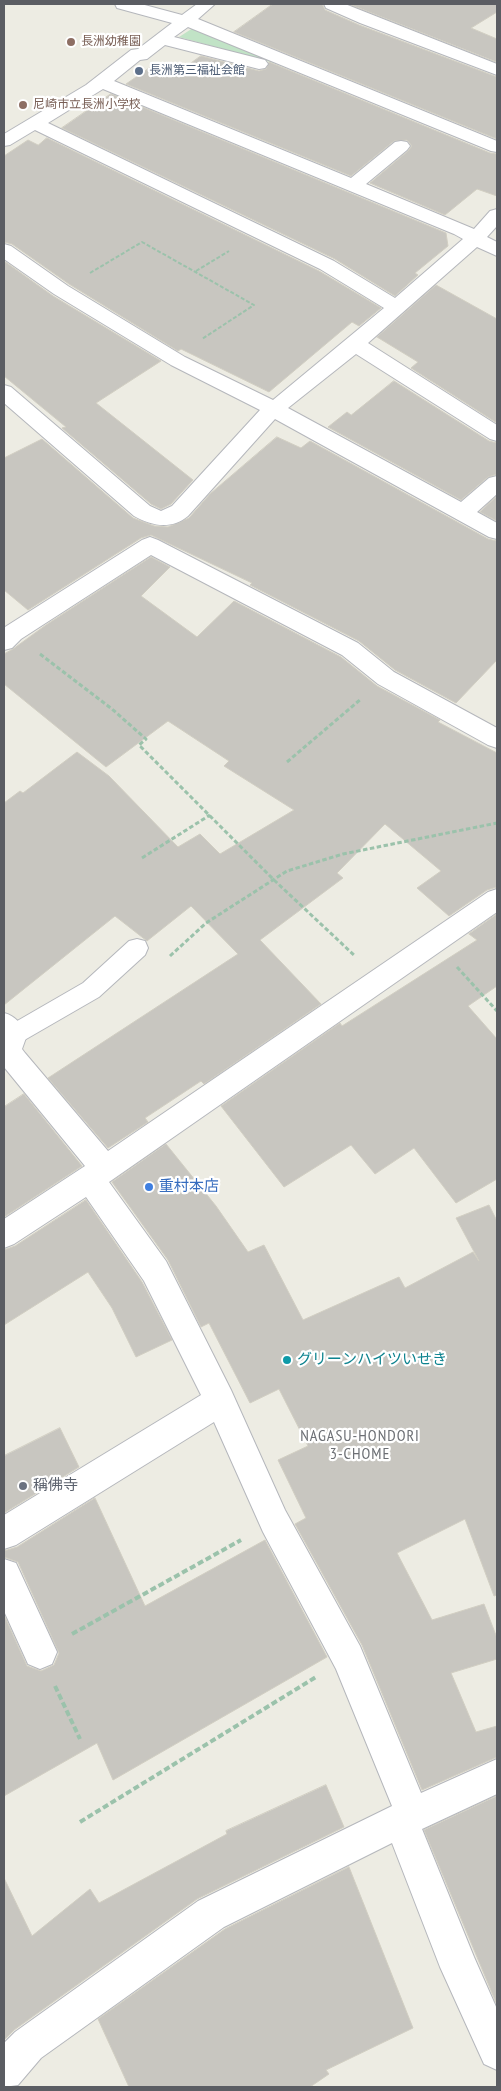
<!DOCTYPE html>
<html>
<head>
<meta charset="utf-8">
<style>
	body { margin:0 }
	#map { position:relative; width:501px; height:2091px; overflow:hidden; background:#edece3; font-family:"PT Sans Narrow",sans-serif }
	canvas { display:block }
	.frame { position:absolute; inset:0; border:5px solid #5b5d63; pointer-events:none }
</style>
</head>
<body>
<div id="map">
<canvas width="501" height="2091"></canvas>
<div class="frame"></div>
</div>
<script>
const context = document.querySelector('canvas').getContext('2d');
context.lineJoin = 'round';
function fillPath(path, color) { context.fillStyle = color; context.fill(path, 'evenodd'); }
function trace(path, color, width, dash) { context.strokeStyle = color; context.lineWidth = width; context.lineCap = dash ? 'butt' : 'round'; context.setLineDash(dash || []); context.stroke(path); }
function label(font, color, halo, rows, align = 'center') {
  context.font = font + ' "PT Sans Narrow","Noto Sans JP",sans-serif'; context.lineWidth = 4.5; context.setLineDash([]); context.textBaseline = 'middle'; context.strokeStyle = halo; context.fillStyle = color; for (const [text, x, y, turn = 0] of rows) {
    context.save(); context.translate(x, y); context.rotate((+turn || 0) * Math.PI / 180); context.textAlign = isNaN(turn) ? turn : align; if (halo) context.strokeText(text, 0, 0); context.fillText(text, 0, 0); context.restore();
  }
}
fillPath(new Path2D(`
	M193,28L285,66L179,37Z`), '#c1e3c6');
const building = new Path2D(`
	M273,4H322L325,10L359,25L497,77V139L234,32Z
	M349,4H497V12L471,28L497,39V62Z
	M201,56L259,71L266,69L269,62L490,153L497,154V196L477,189L445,215L370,183L408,151L412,146L407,140L394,141L351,176L126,84L152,66L174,75Z
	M111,94L446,233L448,246L415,273L418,275L395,296L335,259L62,128Z
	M47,138L319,271L381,308L359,326L352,322L269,392L181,349L178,351L69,284L12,244L4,242V156L28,140L38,145Z
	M4,261L53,296L161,361L96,403L193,480L171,504L161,509L151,504L62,428L66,427L4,376Z
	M436,285L497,319V423L411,368L418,362L377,337Z
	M394,381L489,441L497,443V474L488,477L461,500L328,427L347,412L351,415Z
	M277,437L301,448L310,441L488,539L497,541V660L456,703L395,670L359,641L250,585L252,583L151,535L141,538L28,610L4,590V458L42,439L133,518L154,526L168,527L189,518L210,494Z
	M497,496V521L480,512Z
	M151,557L170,567L141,596L197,637L234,601L341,657L377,686L440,720L438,722L497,753V887L487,890L449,916L417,888L441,871L385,824L337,873L343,878L260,940L321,1004L204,1084L201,1081L145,1118L148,1122L108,1148L48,1078L238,954L191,906L147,941L115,916L4,1005V803L20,791L23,793L77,752L109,776L178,847L200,834L220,854L294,810L224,766L229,761L168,721L106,767L4,684V654L13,649L46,625Z
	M497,914V986L468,1006L497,1039V1179L456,1203L414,1148L375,1174L351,1145L284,1187L221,1106L340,1023L342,1026L477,940L469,934Z
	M24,1094L82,1166L4,1217V1107Z
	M166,1144L216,1206L248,1252L264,1245L303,1320L399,1277L405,1288L473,1252L479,1261L456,1218L489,1205L497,1221V1595L494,1596L465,1519L397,1553L432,1620L484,1604L497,1638V1659L451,1673L476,1732L497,1726V1757L422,1790L362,1645L295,1524L306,1518L278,1460L308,1446L279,1389L250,1403L209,1323L201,1327L168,1260L112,1182Z
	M86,1200L142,1282L172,1340L136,1357L112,1308L88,1272L4,1325V1250L15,1246Z
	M60,1428L79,1467L4,1513V1456Z
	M95,1498L145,1606L265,1540L327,1657L113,1780L97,1743L4,1796V1615L27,1666L41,1671L54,1665L59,1653L18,1562L4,1557V1551L17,1547Z
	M326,1785L344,1827L197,1899L14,2030L4,2040V1878L32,1936L90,1889L99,1903L227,1834L226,1831Z
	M497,1796V2005L424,1830Z
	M349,1867L413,2028L326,2070L329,2074L310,2087H129L98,2019L225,1929Z`);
fillPath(building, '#c8c6c0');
trace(building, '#d1cec2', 1);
const service = new Path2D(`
	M137,939L145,941L148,948L145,955L99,997L21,1042L13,1045L5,1042V1028L83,983L129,941Z`);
const minor = new Path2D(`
	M115,4H141L182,15L197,4H215L198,19L497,141V152L491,151L188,27L174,37L265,60L268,64L265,68L259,69L165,45L147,59L140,60L114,81L351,178L395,142L401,141L407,142L410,146L407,150L366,184L474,229L490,211L497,209V226L487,237L497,242V256L477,247L368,343L497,425V441L490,439L356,354L288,408L461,502L489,478L497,476V494L477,512L497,523V539L489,537L275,419L188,516C171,530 152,526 134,516L4,403V385L11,387L150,506L161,511L172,506L260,410L171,365L54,294L4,259V244L11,246L68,286L185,357L273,400L384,308L320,269L35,130L10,145L4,146V134L86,85L131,50L138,49L172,23L117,8ZM103,89L454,234L463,239L395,298L334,261L48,123Z
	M324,4H345L497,64V75L360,23L326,8Z
	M150,537L158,540L358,643L394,672L497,728V748L488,745L378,684L342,655L151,555L21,639L12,648L4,650L5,627L142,540Z
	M497,889V912L109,1182L166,1261L231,1390L285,1510L360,1646L421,1793L497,1759V1794L422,1829L474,1957L497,2009V2070L484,2064L440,1967L392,1843L224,1927L41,2058L18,2085L4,2087V2043L15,2032L198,1901L392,1806L336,1669L263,1532L214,1422L16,1545L4,1549V1515L201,1395L144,1281L86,1197L14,1244L4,1248V1219L85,1166L4,1067V1013C16,1016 21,1024 27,1035L22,1049L25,1053L108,1151L488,892Z
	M4,1559L16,1563L57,1652L52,1664L40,1669L28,1664L4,1611Z`);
trace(service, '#b5b7bc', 2);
trace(minor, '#b5b7bc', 2);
trace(new Path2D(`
	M196,271L229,251
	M90,273L142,242L254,305L202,339`), '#9bc2ab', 2, [4, 2]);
trace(new Path2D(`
	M40,654L112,709L146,739L139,745L274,880L355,956
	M287,762L361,699
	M142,858L210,815
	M170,956L206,923L287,871L343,854L497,823
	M457,967L497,1011`), '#9bc2ab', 3, [4.5, 2.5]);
trace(new Path2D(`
	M72,1634L241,1540
	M55,1686L80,1739
	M80,1822L316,1677`), '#9bc2ab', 4, [6, 3]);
fillPath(service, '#fff');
fillPath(minor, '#fff');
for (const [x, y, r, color] of [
	[71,42,5,"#8d6e63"],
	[139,71,5,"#5c6f8a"],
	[23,105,5,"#8d6e63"],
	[149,1187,5,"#3f7fe0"],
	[287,1360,5,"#0f9aa8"],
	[23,1486,5,"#6b7280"]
]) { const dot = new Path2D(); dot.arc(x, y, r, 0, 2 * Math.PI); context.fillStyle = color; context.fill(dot); trace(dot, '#fff', 2); }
label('12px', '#785e54', '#fff', [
	["長洲幼稚園",81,42],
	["尼崎市立長洲小学校",33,105]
], 'left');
label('12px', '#4e5e75', '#fff', [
	["長洲第三福祉会館",149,71]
], 'left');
label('15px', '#366cbe', '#fff', [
	["重村本店",159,1187]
], 'left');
label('15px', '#0d838f', '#fff', [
	["グリーンハイツいせき",297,1360]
], 'left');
label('15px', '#5b616d', '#fff', [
	["稱佛寺",33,1486]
], 'left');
context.letterSpacing = '1px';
label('16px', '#6c6f74', '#fff', [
	["NAGASU-HONDORI",360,1436],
	["3-CHOME",360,1454]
]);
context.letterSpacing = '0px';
</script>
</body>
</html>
